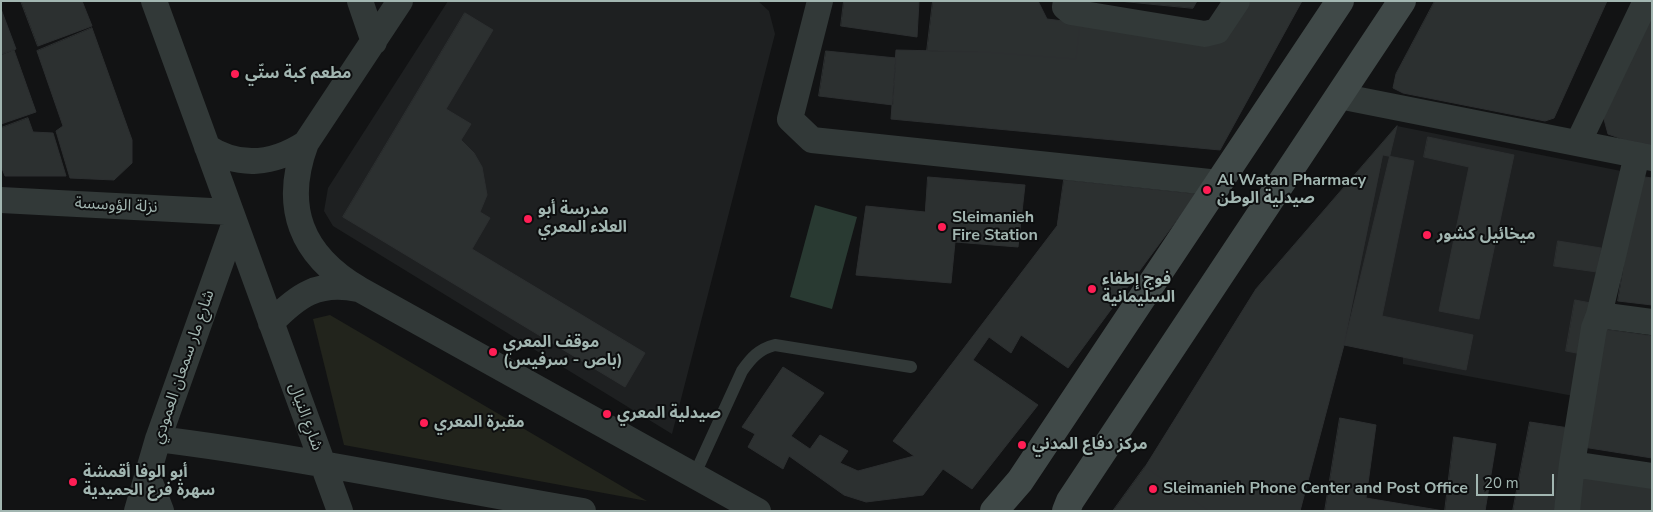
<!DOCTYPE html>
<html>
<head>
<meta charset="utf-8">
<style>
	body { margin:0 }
	#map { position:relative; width:1653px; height:512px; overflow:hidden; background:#121314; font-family:"Nunito Sans",sans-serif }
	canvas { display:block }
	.frame { position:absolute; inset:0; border:2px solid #a2b6b1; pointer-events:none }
	.scale { position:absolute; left:1476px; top:474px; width:78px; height:22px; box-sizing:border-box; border:2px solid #a2b6b1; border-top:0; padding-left:6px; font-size:15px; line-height:18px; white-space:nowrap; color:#a2b6b1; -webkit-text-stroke:4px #0d0e0f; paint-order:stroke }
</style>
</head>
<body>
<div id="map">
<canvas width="1653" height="512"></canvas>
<div class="frame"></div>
<div class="scale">20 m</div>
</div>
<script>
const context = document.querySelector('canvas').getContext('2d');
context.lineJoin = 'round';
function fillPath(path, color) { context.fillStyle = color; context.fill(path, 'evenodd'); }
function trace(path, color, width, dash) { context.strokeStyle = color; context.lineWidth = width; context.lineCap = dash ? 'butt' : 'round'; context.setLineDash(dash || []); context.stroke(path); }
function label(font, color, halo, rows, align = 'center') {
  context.font = font + ' "Nunito Sans","Noto Sans Arabic",sans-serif'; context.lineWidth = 4; context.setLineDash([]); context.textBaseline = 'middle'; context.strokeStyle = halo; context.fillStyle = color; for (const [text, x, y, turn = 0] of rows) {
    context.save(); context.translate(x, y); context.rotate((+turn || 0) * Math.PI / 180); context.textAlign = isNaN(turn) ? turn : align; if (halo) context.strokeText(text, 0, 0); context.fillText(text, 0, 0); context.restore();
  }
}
fillPath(new Path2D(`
	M448,1H758L769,11L775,34L672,434L333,226L324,211L328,188Z
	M1397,126L1621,171L1579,397L1403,364V357L1344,345L1383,155Z`), '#1e2021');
fillPath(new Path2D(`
	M330,315L647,501L344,445L313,319Z`), '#22241c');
fillPath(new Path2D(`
	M815,205L857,217L832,309L790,297Z`), '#293a32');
const building = new Path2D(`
	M21,1H82L92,26L38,46Z
	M844,1H919L917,37L841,26Z
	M933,1H1038L1047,19L1080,23L1076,59L984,52L927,51Z
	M1119,1H1197L1193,8Z
	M1239,1H1302L1220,150L891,119L896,50L984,52L1076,59L1080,23L1210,39Z
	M1435,1H1607L1554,118L1545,121L1403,93L1393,88L1396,74Z
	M1652,3V145L1625,140L1608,134L1601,108Z
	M1,9L16,49L1,54Z
	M465,13L493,30L446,109L471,124L461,140L474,153L482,167L487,195L480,212L490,218L472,249L645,353L625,387L343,217Z
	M92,28L132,140V163L114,180L70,178L56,131L63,126L37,51Z
	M14,50L36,112L1,124V55Z
	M826,51L896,58L893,105L819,96Z
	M28,118L33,132L53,133L66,176H5L1,166V128Z
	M1397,126L1344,345L1300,511H1209L1145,467L1256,289Z
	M1428,137L1514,155L1479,319L1439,311L1469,167L1424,157Z
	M1383,155L1414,161L1382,316L1473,335L1466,370L1344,345Z
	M1638,176L1652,178V305L1618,301Z
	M928,177L1025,185L1018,247L955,242L951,283L856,275L866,206L925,212Z
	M1064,180L1196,194L1068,368L1021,335L1011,353L989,337L973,360L1038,405L972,489L943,469L923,495L866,502L844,495L789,456L783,469L748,447L755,434L742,427L783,367L824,393L791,436L810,449L820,435L848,451L840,463L858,471L914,456L893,441L1057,226Z
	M1558,241L1601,248L1597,272L1554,266Z
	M1575,300L1596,304L1587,355L1566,351Z
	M1594,328L1652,336V458L1583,447Z
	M1340,418L1376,425L1366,498L1444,511H1325Z
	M1530,422L1569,428L1554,511H1513Z
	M1454,437L1496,444L1485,511H1445Z
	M1145,467L1209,511H1113Z
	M1576,476L1652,488V511H1572Z`);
fillPath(building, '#2c3030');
trace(building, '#2c2f30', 1);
trace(new Path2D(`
	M694,476L742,371C751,358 759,349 775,345L911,367`), '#323938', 12);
trace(new Path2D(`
	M154,1L340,511
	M360,1L374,42
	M400,1L306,143C282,207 301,255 359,289L758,511
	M820,1L790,119L812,140L1219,183
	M1066,1L1065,7L1071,12L1205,34L1217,31L1237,1
	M1339,96L1652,158
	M1578,143L1646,1
	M207,147C239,168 274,164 306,143
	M1,200L230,212
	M1599,315L1652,322
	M271,323C298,295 318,281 358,289
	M158,439C301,457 442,487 583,511
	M1572,464L1652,476
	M148,477L161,511
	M137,511L158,439L234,225
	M1567,511L1572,464L1594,328L1599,315L1637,155`), '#323938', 26);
trace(new Path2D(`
	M994,511L1020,481L1340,1
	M1066,511L1070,501L1402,1`), '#404948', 28);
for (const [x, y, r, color] of [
	[235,74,5,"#ff1e55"],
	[1207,190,5,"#ff1e55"],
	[528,219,5,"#ff1e55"],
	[942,227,5,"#ff1e55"],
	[1427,235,5,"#ff1e55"],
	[1092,289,5,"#ff1e55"],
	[493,352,5,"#ff1e55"],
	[607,414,5,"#ff1e55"],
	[424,423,5,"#ff1e55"],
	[1022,445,5,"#ff1e55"],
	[73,482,5,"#ff1e55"],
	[1153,489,5,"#ff1e55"]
]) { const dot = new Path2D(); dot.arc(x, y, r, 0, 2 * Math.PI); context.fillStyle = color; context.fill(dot); trace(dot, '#0d0e0f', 2); }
label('bold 16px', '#a2b6b1', '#0d0e0f', [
	["مطعم كبة ستّي",245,74],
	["Al Watan Pharmacy",1217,181],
	["صيدلية الوطن",1217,199],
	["مدرسة أبو",538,210],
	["العلاء المعري",538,228],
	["Sleimanieh",952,218],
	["Fire Station",952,236],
	["ميخائيل كشور",1437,235],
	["فوج إطفاء",1102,280],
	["السليمانية",1102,298],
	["موقف المعري",503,343],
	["(باص - سرفيس)",503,361],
	["صيدلية المعري",617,414],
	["مقبرة المعري",434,423],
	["مركز دفاع المدني",1032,445],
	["أبو الوفا أقمشة",83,473],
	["سهرة فرع الحميدية",83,491],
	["Sleimanieh Phone Center and Post Office",1163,489]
], 'left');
label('16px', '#a2b6b1', '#0d0e0f', [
	["نزلة الؤوسسة",116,206,3],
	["شارع مار سمعان العمودي",184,367,-71],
	["شارع النيال",305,417,70]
]);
</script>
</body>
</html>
